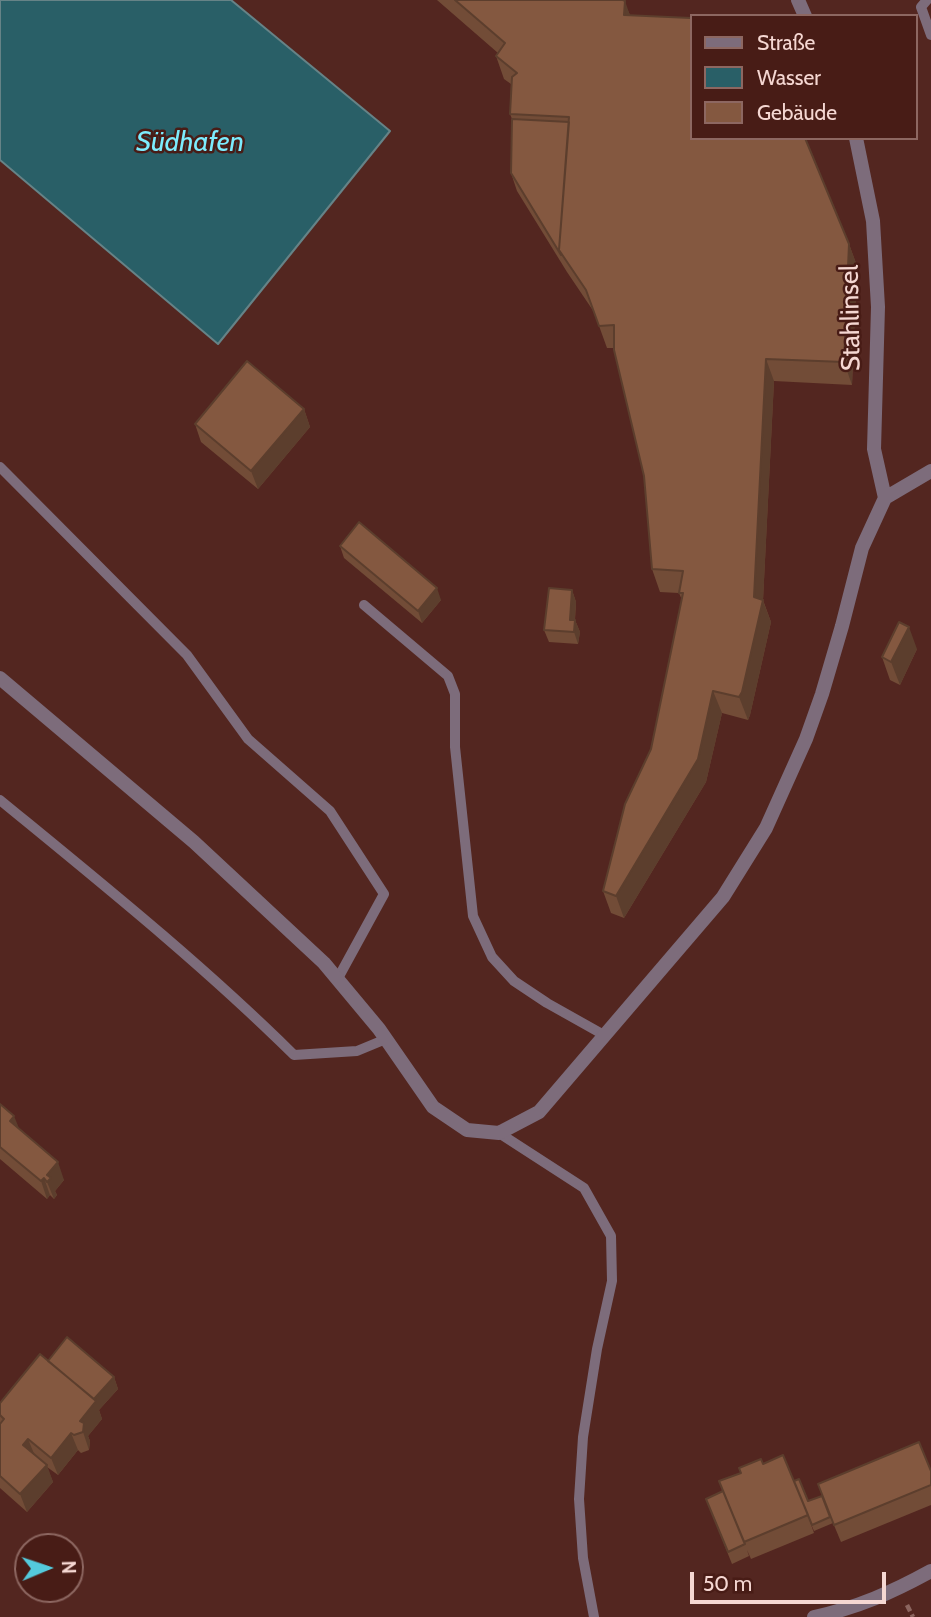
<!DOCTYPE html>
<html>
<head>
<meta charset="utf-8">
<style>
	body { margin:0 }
	#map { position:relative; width:931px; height:1617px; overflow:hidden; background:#532620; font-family:Cabin,sans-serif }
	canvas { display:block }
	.legend { position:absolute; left:690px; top:14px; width:228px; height:126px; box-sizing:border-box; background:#481c16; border:2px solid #8d6761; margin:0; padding:9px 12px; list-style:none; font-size:21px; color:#f5d7d2 }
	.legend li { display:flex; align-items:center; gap:14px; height:35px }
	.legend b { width:35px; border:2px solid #8d6761 }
	.north { position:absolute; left:14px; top:1533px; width:70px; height:70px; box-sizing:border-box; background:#481c16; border:2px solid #8d6761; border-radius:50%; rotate:88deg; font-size:19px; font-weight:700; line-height:28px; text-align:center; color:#f5d7d2 }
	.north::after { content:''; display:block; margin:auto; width:24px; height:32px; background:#54cadc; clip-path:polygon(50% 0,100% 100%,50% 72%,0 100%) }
	.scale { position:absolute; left:690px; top:1572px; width:196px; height:32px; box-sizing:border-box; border:4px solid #f5d7d2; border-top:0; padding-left:9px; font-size:21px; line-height:24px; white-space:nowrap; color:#f5d7d2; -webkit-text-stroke:5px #481c16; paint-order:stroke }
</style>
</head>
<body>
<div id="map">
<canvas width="931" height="1617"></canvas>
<ul class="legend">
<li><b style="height:9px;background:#7d6c7b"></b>Straße</li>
<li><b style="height:19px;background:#295f67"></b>Wasser</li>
<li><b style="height:19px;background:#845840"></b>Gebäude</li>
</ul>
<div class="north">N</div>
<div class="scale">50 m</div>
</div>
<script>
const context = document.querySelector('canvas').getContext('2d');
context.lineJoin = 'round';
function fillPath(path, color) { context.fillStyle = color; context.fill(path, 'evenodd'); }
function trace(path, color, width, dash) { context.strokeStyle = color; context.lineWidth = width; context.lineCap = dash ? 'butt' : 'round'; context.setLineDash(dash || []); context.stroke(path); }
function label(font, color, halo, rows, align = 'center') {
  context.font = font + ' Cabin,sans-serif'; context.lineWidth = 5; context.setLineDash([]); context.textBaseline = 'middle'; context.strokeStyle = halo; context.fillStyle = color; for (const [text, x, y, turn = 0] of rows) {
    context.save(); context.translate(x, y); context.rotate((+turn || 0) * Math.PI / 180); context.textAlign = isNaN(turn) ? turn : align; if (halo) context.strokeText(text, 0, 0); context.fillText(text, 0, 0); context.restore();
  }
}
const water = new Path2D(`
	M0,0H231L390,131L218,344L0,160Z`);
fillPath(water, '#295f67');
trace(water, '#668387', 2);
trace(new Path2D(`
	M907,1605L913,1617`), '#8c655f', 4.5, [7, 3.5]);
trace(new Path2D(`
	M927,0L921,7L931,35
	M0,467L187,655L248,739L330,811L384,894L337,980
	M364,605L448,676L455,694V747L473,916L492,957L514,981L547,1003L604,1035
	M0,800C100,882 202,964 294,1055L357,1051L386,1039
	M499,1133L584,1188L611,1236L612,1281L597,1349L583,1437L579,1499L583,1558L594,1617`), '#7d6c7b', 10);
trace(new Path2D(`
	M798,0L805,16
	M856,138L873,221L878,307L874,449L885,498
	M885,498L931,471
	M0,678L194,842L324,963L379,1029L433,1107L467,1130L499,1133L539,1112L723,897L766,828L806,739L822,694L842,626L862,548L885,498
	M814,1617C857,1608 893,1592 931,1571`), '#7d6c7b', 14);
fillPath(new Path2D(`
	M437,0H623L630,15L849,244L857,266L852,385L774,381L763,600L771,622L750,715L748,720L722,713L706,782L624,918L611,913L603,891L651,749L682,600L679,593L660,592L652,569L644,476L614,348H607L594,312L567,272L517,191L511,173L512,119L510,114L511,84L504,79L496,56L498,53Z
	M304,409L310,427L258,489L201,442L195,424Z
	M340,546L441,600L422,623L344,558Z
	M572,590L576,602L575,620L580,632L578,644L549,642L544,630Z
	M917,649L900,685L890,680L882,657Z
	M0,1104L19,1129L64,1180L55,1191L57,1195L54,1199L50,1195L47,1199L0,1159Z
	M114,1377L118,1389L99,1410L102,1419L88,1436L90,1441L89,1450L81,1453L78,1450L58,1475L47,1467L53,1482L27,1512L0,1488V1403Z
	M763,1464L794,1481L808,1501L931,1471V1505L841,1542L831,1518L833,1523L814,1531L809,1519L814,1533L751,1559L747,1550L749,1556L732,1564L706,1499L723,1491Z`), '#724c37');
fillPath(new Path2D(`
	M625,1L633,24L624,15Z
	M849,244L857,266L852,385L844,362Z
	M766,359L774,381L763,601L771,622L750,715L748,720L739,697Z
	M304,409L310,427L258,489L251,471Z
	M437,588L441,600L422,623L418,611Z
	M572,590L576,602L574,632L570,620Z
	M575,620L580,632L578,644L574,632Z
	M909,627L917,649L900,685L891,662Z
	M713,691L722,713L706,782L624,918L616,896Z
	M14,1116L21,1133L10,1121Z
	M58,1162L64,1180L55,1191L57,1195L54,1199L47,1182V1175Z
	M44,1178L50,1195L47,1199L41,1181Z
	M114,1377L118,1389L99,1410L102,1419L88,1436L90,1441L89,1450L83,1432L80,1421L93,1400Z
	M71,1433L78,1450L58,1475L51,1458Z
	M28,1439L35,1456L23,1445Z
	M47,1465L53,1482L27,1512L20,1494Z`), '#5c3e2d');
const building = new Path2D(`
	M455,0H623L625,1L624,15L691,18V138H805L849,244L844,362L766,359L754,597L763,600L742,692L739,697L713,691L698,759L616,896L603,891L625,804L651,749L683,593H679L683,571L652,569L644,476L614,350V325L599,326L586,290L559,250L569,117L510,114L512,77L517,73L496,56L505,43Z
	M512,119L569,122L559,250L561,255L511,173Z
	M247,361L304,409L251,471L195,424Z
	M359,522L437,588L418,611L340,546Z
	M549,588L572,590L570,620H575L574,632L544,630Z
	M899,622L909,627L891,662L882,657Z
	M0,1104L14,1116L10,1121L58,1162L47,1175L51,1178L47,1182L44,1178L41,1181L0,1147Z
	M67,1337L114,1377L94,1399L48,1361Z
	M40,1354L96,1401L80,1421L84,1423L83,1432L74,1435L71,1433L51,1458L28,1439L23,1445L47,1465L20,1494L0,1476V1424L4,1419L0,1415V1403Z
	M919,1442L931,1471V1485L834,1525L818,1484Z
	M783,1455L808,1515L744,1542L719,1481L741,1473L739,1468L761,1459L763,1464Z
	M799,1479L808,1501L822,1496L830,1517L812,1525L794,1481Z
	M723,1491L745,1544L728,1552L706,1499Z`);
fillPath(building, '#845840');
trace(building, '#5c3e2d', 2);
label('26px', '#f5d7d2', '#481c16', [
	["Stahlinsel",851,318,-91]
]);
label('italic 28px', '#7cecfe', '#481c16', [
	["Südhafen",190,143]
]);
</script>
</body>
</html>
